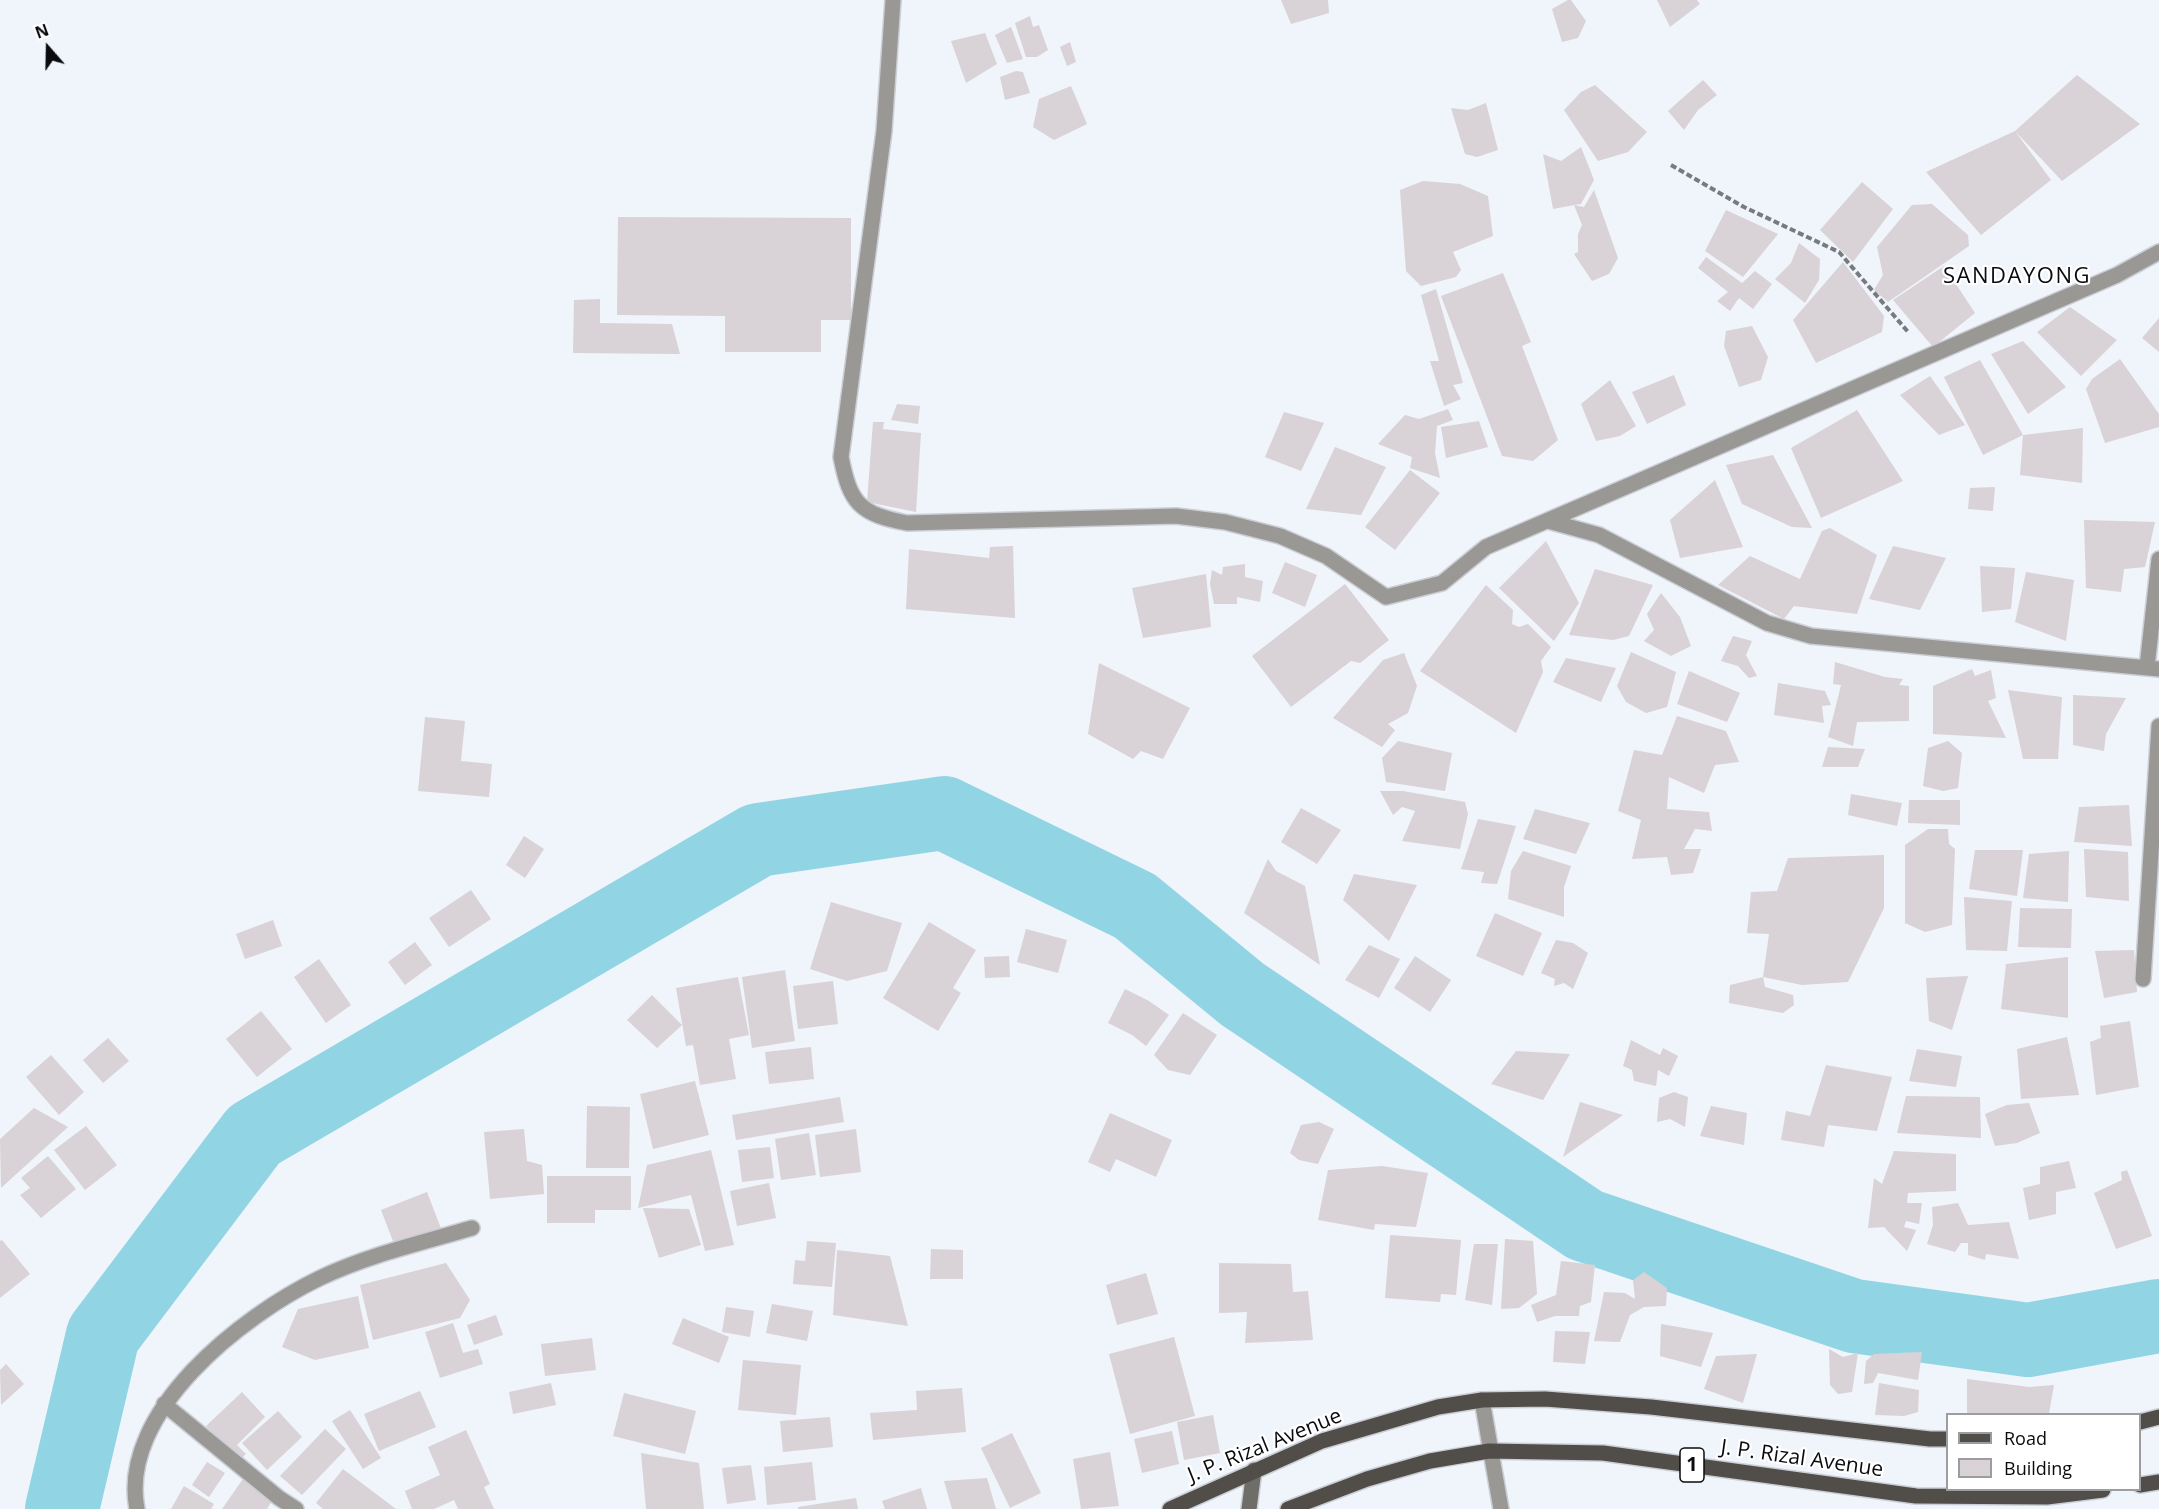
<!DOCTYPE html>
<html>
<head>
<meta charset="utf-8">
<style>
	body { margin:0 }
	#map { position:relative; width:2159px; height:1509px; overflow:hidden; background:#f0f4fb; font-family:"Open Sans",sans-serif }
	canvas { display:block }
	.legend { position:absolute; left:1946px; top:1413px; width:195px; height:78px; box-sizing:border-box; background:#fff; border:2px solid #9d9d9f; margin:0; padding:8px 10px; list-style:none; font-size:18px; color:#0a0b0e }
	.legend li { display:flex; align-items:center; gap:12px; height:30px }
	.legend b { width:30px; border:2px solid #9d9d9f }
	.north { position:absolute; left:18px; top:18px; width:60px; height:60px; -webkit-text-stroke:4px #fff; paint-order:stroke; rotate:340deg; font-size:16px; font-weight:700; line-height:24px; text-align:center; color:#0a0b0e }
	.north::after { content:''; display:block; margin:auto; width:21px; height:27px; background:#0a0b0e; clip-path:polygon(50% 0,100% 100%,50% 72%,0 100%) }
</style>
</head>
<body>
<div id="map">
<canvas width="2159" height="1509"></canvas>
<ul class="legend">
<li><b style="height:8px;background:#514e49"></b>Road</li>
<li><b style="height:16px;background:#d9d2d7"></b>Building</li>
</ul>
<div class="north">N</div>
</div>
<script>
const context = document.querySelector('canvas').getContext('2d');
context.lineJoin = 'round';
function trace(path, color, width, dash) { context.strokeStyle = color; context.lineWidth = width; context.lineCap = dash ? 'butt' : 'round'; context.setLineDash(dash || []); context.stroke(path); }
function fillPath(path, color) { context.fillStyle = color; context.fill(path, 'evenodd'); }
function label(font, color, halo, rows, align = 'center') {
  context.font = font + ' "Open Sans",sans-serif'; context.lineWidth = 4.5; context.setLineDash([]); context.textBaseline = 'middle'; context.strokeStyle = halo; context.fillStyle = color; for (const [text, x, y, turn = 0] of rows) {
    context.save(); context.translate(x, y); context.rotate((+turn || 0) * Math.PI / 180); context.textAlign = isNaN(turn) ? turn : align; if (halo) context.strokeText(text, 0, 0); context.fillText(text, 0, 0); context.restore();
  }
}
trace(new Path2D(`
	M62,1509L103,1335L254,1135L758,840L944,813L1135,906L1242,994L1585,1225L1854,1316L2028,1340L2159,1316`), '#91d5e4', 74);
fillPath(new Path2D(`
	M1281,0H1328L1329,13L1291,24Z
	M1568,0H1571L1586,21L1578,38L1562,42L1552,9Z
	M1657,0H1697L1700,4L1670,27Z
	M1030,16L1033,27L1039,25L1048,50L1037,57H1026L1015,23Z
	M1011,27L1023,59L1007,63L995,35Z
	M985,33L997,64L966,83L951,41Z
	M1070,42L1076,62L1067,66L1060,47Z
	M1016,71L1023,72L1030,93L1005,100L1000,77Z
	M2077,75L2140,124L2062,181L2015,131L2051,180L1981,235L1926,172L2015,131Z
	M1703,80L1717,95L1698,110L1684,130L1668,111Z
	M1595,85L1647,132L1628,152L1598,161L1564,110L1581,92Z
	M1071,86L1087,124L1054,140L1033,127L1039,99Z
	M1486,103L1498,150L1477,157L1465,154L1451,108L1468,110Z
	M1581,147L1594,180L1581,204L1574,205L1584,207L1594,190L1618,258L1609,274L1592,281L1574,254L1578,252V234L1582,225L1574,205L1553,209L1543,154L1561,161Z
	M1423,181L1460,184L1488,196L1493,236L1453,252L1461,270L1456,277L1421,286L1406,271L1400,190Z
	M1862,182L1893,209L1853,262L1820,230Z
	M1932,204L1968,235L1969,246L1888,302L1874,290L1883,275L1877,247L1912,205Z
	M1726,210L1778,234L1743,277L1705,251Z
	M618,217L851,218V320H821V352H725V316L617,315Z
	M1799,243L1820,259L1819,280L1805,303L1775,279L1791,263Z
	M1706,257L1742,283L1755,271L1772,284L1753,309L1739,298L1730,311L1717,301L1728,292L1698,268Z
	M1843,262L1884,316L1882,332L1816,363L1793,320Z
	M1944,266L1975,313L1933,347L1893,300Z
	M1503,273L1531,342L1522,346L1558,440L1533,461L1502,456L1441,296Z
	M1436,289L1463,383L1453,385L1461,399L1444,406L1430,361H1439L1421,295Z
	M600,299V323L672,324L680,354L573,353L574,300Z
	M2070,307L2117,340L2081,376L2037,332Z
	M2159,318V352L2142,338Z
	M1752,326L1768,357L1761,380L1739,387L1724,346L1726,331Z
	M2023,341L2066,387L2028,414L1991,354Z
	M2120,359L2159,414V427L2105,443L2086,389L2092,379Z
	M1980,360L2023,435L1983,455L1944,377Z
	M1674,375L1686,405L1647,424L1632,392Z
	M1930,376L1965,425L1939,435L1900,395Z
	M1610,380L1636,426L1620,436L1596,441L1581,404Z
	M897,404L920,406L918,424L891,420Z
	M1448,409L1453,420L1437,426L1435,453L1440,478L1410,468L1412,457L1378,444L1405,415L1419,419Z
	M1857,410L1903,481L1821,518L1791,448Z
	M1284,412L1324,423L1301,471L1265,457Z
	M1479,421L1488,447L1446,458L1441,427Z
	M873,422H884L883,429L921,433L916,512L867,502Z
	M2083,428L2082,483L2020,475L2023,435Z
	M1335,447L1386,467L1361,515L1306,509Z
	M1773,455L1812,528L1792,527L1742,504L1726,465Z
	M1410,470L1440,493L1395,550L1365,527Z
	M1715,480L1743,547L1680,558L1670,520Z
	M1995,487L1993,511L1968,509L1970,488Z
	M2084,520L2155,522L2145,567L2124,569L2121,592L2086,588Z
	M1830,528L1877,555L1857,614L1794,606L1784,619L1718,585L1750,556L1800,579L1822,531Z
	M1546,541L1579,603L1554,641L1499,588Z
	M1013,546L1015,618L906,609L909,549L989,558L990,547Z
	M1893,546L1946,558L1920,610L1869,599Z
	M1285,562L1317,575L1305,607L1272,593Z
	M1245,564V577L1263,581L1260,602L1237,597V604H1214L1210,584L1212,570L1222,575L1223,567Z
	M1980,566L2015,568L2011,609L1982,612Z
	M1595,569L1653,585L1629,636L1613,640L1569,635Z
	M2026,572L2074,580L2066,641L2015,622Z
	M1206,574L1211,627L1143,638L1132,588Z
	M1345,584L1389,640L1360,663L1351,661L1291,707L1252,656Z
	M1486,585L1513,610L1512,624L1519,627L1528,624L1551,647L1541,661L1543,672L1516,733L1420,671Z
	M1661,593L1680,617L1691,646L1671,656L1644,641L1654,630L1647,614Z
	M1733,636L1752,641L1746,655L1757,676L1749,678L1738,666L1721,661Z
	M1631,652L1676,672L1667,707L1646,713L1626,702L1617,686Z
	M1404,653L1417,686L1408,713L1388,724L1395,730L1382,747L1333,718L1383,660Z
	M1566,658L1616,668L1601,702L1553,682Z
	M1835,662L1885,677L1903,679L1899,685L1909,686V721L1857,722L1853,746L1828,737L1841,685L1833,684Z
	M1099,663L1190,708L1163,759L1141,751L1133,759L1088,734Z
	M1972,669L1975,676L1991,670L1996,698L1988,701L2006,738L1933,734V686Z
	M1689,671L1740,693L1727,722L1677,704Z
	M1778,683L1825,691L1831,705L1822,706L1824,723L1774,715Z
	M2008,690L2062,697L2058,759H2023Z
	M2073,695L2126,698L2106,734L2104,751L2073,745Z
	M1677,716L1726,731L1739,762L1715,765L1704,793L1669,777L1667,809L1709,812L1712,831L1695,829L1684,849H1701L1693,873L1671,875L1667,857L1632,859L1641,820L1618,811L1634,750L1662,755Z
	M425,717L465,721L461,761L492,764L489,797L418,791Z
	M1398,741L1452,753L1445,791L1386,782L1382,758Z
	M1948,741L1962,753L1958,788L1943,791L1923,786L1928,748Z
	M1828,747L1865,749L1858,767H1822Z
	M1380,791H1403L1465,802L1468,814L1460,849L1402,841L1415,811L1402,807L1393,815Z
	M1851,794L1902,803L1897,826L1848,815Z
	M1909,800H1960V825L1908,823Z
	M2129,805L2132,846L2074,842L2079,807Z
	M1301,808L1341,830L1317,864L1281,842Z
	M1535,809L1590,823L1576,854L1523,839Z
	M1478,819L1516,826L1497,884L1481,883L1484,872L1461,869Z
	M1928,829H1948L1949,844L1955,849L1952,925L1925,932L1905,923V845Z
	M524,836L544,849L525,878L506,865Z
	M2084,849L2128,852L2129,901L2086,897Z
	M1975,850H2023L2017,896L1969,889Z
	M1523,851L1571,866L1564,887V917L1508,899L1511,871Z
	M2069,851L2068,902L2023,898L2029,854Z
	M1884,855V908L1848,982L1802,985L1763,977L1769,934L1747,933L1751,892L1777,891L1788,858Z
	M1268,859L1276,871L1305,886L1320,965L1244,913Z
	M1354,874L1417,885L1389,941L1343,900Z
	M471,890L491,919L449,947L429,918Z
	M1964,897L2012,901L2007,951L1966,950Z
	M831,902L902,923L887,971L847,981L810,969Z
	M2020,908L2072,909L2071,948L2018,947Z
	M1495,913L1542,933L1523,976L1476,956Z
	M273,920L282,946L245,959L236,934Z
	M929,922L976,950L953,988L961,993L938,1031L883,998Z
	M1026,929L1067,940L1058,973L1017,962Z
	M1556,940L1573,943L1588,953L1573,989L1564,983L1554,986L1555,979L1541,973Z
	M415,942L432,965L405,985L388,962Z
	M1369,945L1400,959L1379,998L1345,980Z
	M2134,950L2137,992L2104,998L2095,951Z
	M1009,956L1010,977L985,978L984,957Z
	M1415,956L1451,980L1430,1012L1394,988Z
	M2068,957V1018L2001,1009L2006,964Z
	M319,959L351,1005L326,1023L294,977Z
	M785,970L795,1041L752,1048L742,977Z
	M1968,976L1952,1030L1929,1021L1926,978Z
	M738,977L749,1035L729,1039L736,1079L700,1085L693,1045L686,1046L676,988Z
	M1763,977L1765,987L1793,995L1794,1005L1783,1013L1729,1003L1730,985Z
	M833,981L838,1024L798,1029L793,986Z
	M1125,989L1149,1001L1169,1015L1146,1046L1132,1035L1108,1023Z
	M652,995L682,1025L657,1048L627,1020Z
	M261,1011L292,1049L257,1077L226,1039Z
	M1183,1013L1217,1035L1190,1075L1168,1070L1154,1055Z
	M2130,1021L2139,1087L2096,1095L2090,1042L2101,1038L2100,1026Z
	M2067,1037L2079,1095L2021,1099L2017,1049Z
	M108,1038L129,1061L103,1083L83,1060Z
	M1631,1040L1660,1055L1663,1048L1678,1056L1669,1076L1658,1070L1656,1086L1634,1081L1632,1070L1623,1066Z
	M811,1047L814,1079L769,1084L765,1052Z
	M1917,1049L1962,1056L1956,1087L1909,1081Z
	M1516,1051L1570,1054L1543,1100L1491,1084Z
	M51,1055L84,1092L59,1115L26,1077Z
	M1826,1065L1892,1077L1877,1131L1828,1125L1824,1147L1781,1140L1786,1111L1810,1116Z
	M695,1081L709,1135L653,1149L640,1094Z
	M1674,1092L1688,1097L1685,1127L1670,1119L1657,1122L1659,1098Z
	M1906,1096L1980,1097L1981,1138L1897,1133Z
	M840,1097L844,1122L736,1140L732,1115Z
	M1580,1102L1623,1115L1563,1157Z
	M2029,1103L2040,1133L2017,1143L1995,1146L1985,1114L2007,1105Z
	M587,1106L630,1107L629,1168H586Z
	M1711,1106L1747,1113L1744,1145L1700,1136Z
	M34,1108L68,1127L1,1188L0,1139Z
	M1110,1113L1172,1140L1156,1177L1116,1159L1110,1172L1088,1162Z
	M1319,1122L1334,1129L1318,1164L1299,1160L1290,1153L1301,1125Z
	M86,1126L117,1165L85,1190L54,1150Z
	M524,1129L527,1161L542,1165L544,1194L490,1199L484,1132Z
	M856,1129L861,1172L820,1177L815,1135Z
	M809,1133L816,1175L781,1180L775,1139Z
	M770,1147L774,1178L742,1182L738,1150Z
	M711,1150L734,1245L705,1251L691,1195L638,1208L647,1165Z
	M1894,1151L1956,1154V1191L1908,1193L1907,1203H1922L1919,1224L1906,1221L1904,1227L1916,1230L1907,1251L1884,1227L1868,1228L1874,1178L1882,1184Z
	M48,1156L76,1189L41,1218L20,1195L30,1188L21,1178Z
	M2069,1161L2076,1188L2056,1192V1214L2029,1220L2023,1188L2040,1184V1167Z
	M1382,1166L1428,1173L1416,1227L1375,1224L1374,1230L1318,1220L1328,1170Z
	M2127,1170L2152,1236L2116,1249L2094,1193L2122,1180L2121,1172Z
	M547,1176H631V1210H595V1223H547Z
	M769,1183L776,1218L737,1226L730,1191Z
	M427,1192L442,1231L396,1249L381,1210Z
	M1958,1203L1968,1225L2009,1222L2019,1259L1986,1254L1985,1260L1968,1255V1243H1961L1955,1252L1927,1244L1933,1225L1932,1207Z
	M643,1208L689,1209L701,1245L659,1258Z
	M1390,1235L1461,1240L1456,1295L1441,1294L1440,1302L1385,1298Z
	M1505,1239L1533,1241L1537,1294L1519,1308L1501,1309Z
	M2,1240L30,1274L0,1298V1241Z
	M807,1241L836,1243L832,1287L793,1284L795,1260L805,1261Z
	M1474,1244H1498L1492,1305L1465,1300Z
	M931,1249L963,1250V1279H930Z
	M837,1250L890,1256L908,1326L833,1315Z
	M1561,1261L1595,1265L1591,1302L1580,1306L1579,1316H1555L1537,1322L1531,1305L1556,1295Z
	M446,1263L470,1300L460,1318L373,1340L360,1285Z
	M1219,1263L1291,1264L1293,1292L1308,1291L1313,1340L1245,1343L1247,1312L1219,1313Z
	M1644,1272L1667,1288L1666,1306L1644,1307L1630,1315L1620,1342L1594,1341L1604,1292L1625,1293L1635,1299L1633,1280Z
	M1146,1273L1158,1314L1117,1325L1106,1285Z
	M358,1296L369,1348L315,1360L282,1347L298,1309Z
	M772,1304L813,1311L807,1341L766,1333Z
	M726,1307L754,1311L750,1337L722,1332Z
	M496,1315L503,1335L474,1345L467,1325Z
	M683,1318L729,1337L719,1363L672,1344Z
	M453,1323L463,1353L478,1349L483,1364L440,1378L425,1332Z
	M1661,1324L1713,1333L1701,1367L1660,1356Z
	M1555,1331L1590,1332L1585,1364L1553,1362Z
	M1174,1337L1195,1416L1130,1434L1109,1354Z
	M592,1338L596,1370L545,1376L541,1344Z
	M1829,1349L1843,1357L1858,1353L1852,1392L1838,1394L1830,1385Z
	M1922,1352L1918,1380L1878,1373L1873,1383L1864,1384L1866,1361L1874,1354Z
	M1757,1354L1743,1403L1704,1389L1716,1356Z
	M743,1360L801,1365L796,1415L738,1410Z
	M6,1364L24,1384L1,1405L0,1370Z
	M1967,1379L2029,1387L2054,1385L2049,1414H1967Z
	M551,1383L556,1405L513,1414L509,1392Z
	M1879,1383L1919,1390L1918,1412L1904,1416L1875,1415Z
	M962,1388L966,1432L873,1440L870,1413L917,1410L916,1391Z
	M420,1391L436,1427L379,1451L364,1414Z
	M242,1392L265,1417L237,1445L246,1454L239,1460L206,1426Z
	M624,1393L696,1411L685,1454L613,1436Z
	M350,1410L381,1458L363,1469L332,1421Z
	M278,1411L302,1437L267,1470L242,1443Z
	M1213,1415L1220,1453L1184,1460L1177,1422Z
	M830,1417L833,1447L783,1452L780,1421Z
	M325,1429L346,1449L302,1495L280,1476Z
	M466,1430L490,1484L484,1487L494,1509H458L454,1500L434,1509H412L405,1491L440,1475L428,1447Z
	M1172,1431L1179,1464L1142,1473L1134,1439Z
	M1012,1433L1041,1493L1010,1508L981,1448Z
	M1110,1452L1119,1506L1081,1509L1073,1459Z
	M641,1453L699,1463L704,1509H646Z
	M207,1462L225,1473L209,1497L192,1485Z
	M812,1462L816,1500L767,1505L764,1467Z
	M751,1465L756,1500L727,1504L722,1468Z
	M343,1469L396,1509H323L316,1503Z
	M245,1476L275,1496L267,1509H222Z
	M987,1478L996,1509H952L944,1481Z
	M184,1486L214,1504L211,1509H171Z
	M921,1488L927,1509H885L882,1501Z
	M856,1498L858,1509H798V1507Z`), '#d9d2d7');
const street = new Path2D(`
	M893,0L884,131L841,457C850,504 860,514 907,523L1176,516L1225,522L1280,536L1326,556L1386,597L1442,583L1486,547L2117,275L2159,252
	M1548,521L1599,535L1767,623L1811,636L2159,669
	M2147,667L2159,559
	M2143,979L2159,726
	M1482,1400L1501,1509
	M164,1404L279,1498L296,1509
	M137,1509C118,1412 243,1315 320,1278C368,1255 421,1243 472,1228`);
const secondary = new Path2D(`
	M1249,1509L1254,1470`);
const primary = new Path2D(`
	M2140,1422L2159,1417
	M2140,1485L2159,1482
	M1170,1509L1322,1441L1438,1407L1482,1400L1545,1399L1651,1407L1930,1439H1948
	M1288,1509L1367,1479L1430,1461L1489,1451L1603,1453L1916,1496L2047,1497L2103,1490`);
trace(street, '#cbcfd5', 18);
trace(secondary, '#cbcfd5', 18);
trace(primary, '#cbcfd5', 18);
trace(new Path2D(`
	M1671,165L1744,207L1839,252L1909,333`), '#777a7f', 4, [6, 3]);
trace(street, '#9a9895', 15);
trace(secondary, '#6f6d68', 15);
trace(primary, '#514e49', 15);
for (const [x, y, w] of [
	[1692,1465,24]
]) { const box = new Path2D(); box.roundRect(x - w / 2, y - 17, w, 34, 4.5); context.fillStyle = '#fff'; context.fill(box); trace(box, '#0a0b0e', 1.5); }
label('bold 20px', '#0a0b0e', null, [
	["1",1692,1465]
]);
label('21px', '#0a0b0e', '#fff', [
	["J. P. Rizal Avenue",1265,1446,-22],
	["J. P. Rizal Avenue",1802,1459,8]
]);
context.letterSpacing = '1.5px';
label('22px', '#0a0b0e', '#fff', [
	["SANDAYONG",2017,277]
]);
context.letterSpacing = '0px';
</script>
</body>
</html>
